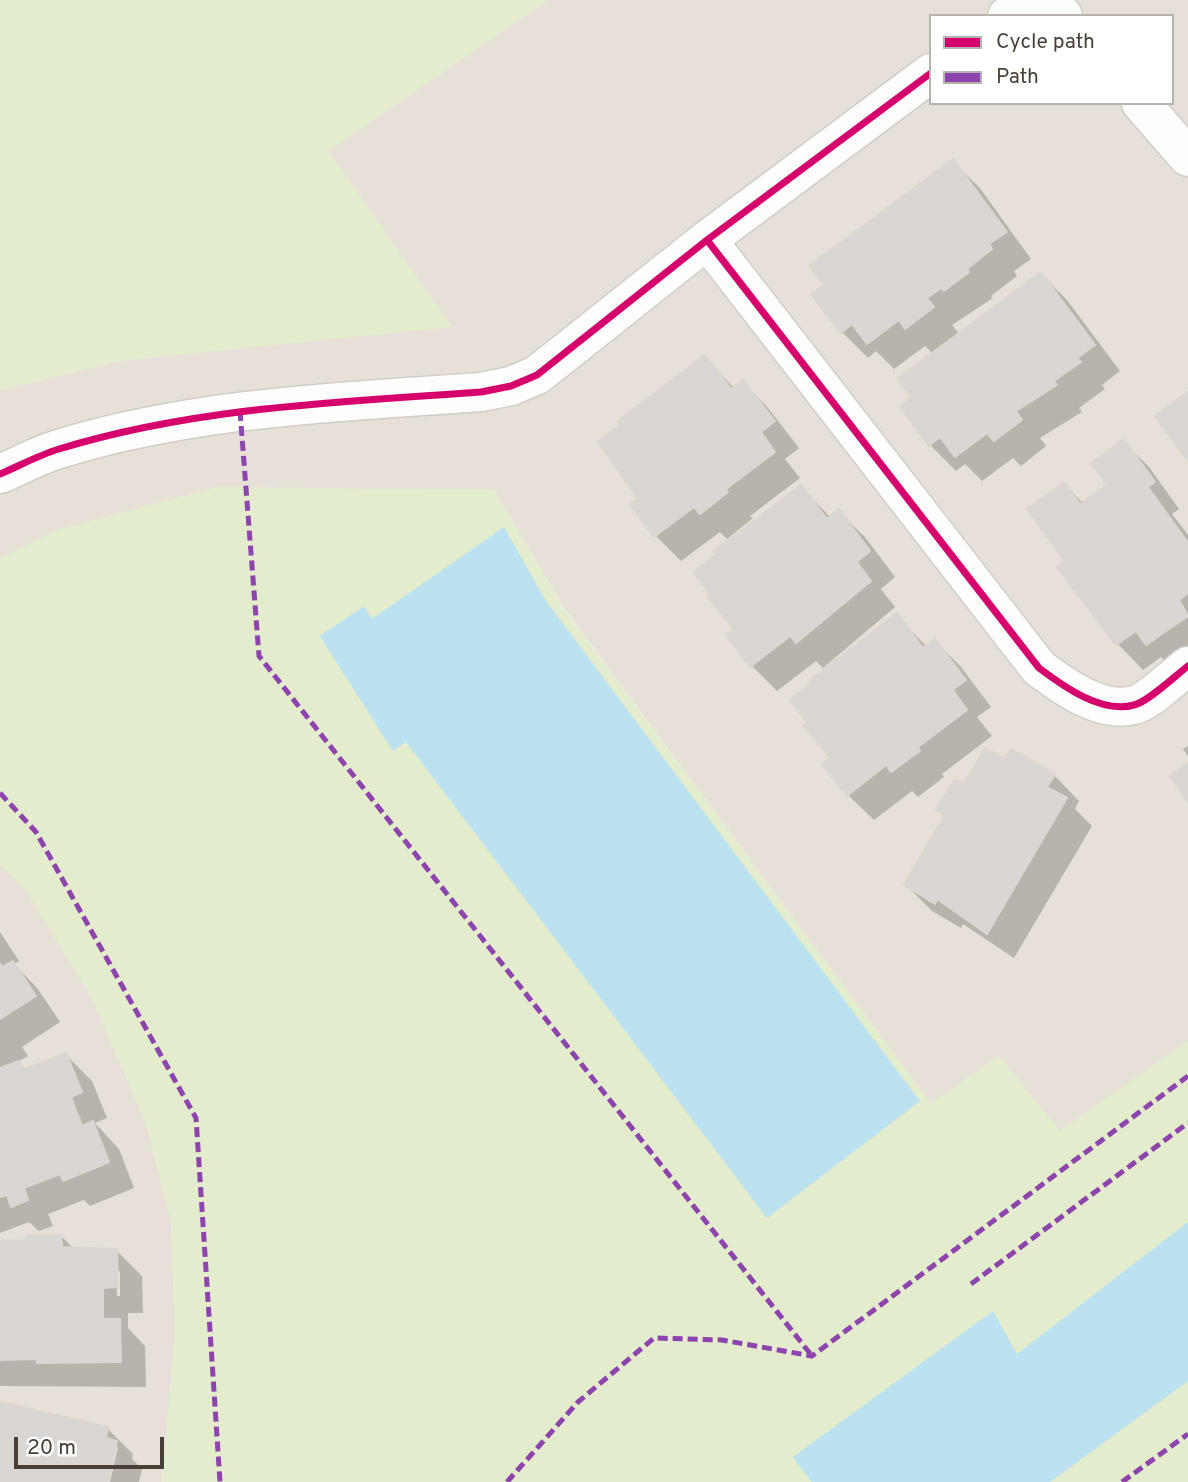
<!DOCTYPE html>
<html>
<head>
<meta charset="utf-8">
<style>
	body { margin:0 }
	#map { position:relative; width:1188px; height:1482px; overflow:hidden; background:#f2efec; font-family:Overpass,sans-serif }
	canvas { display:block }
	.legend { position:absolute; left:929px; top:14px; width:245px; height:91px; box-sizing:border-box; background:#fff; border:2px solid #b6b3af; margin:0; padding:9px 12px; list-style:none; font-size:21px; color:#484037 }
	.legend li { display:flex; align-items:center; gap:14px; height:35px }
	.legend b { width:35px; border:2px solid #b6b3af }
	.scale { position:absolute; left:14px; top:1437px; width:150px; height:32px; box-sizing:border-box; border:4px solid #484037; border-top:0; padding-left:9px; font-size:21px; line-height:24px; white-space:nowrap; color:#484037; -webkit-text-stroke:5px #fff; paint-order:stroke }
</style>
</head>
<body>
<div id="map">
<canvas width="1188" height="1482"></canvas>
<ul class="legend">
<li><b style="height:9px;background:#d6006c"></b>Cycle path</li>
<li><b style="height:9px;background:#8e44ad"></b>Path</li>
</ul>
<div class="scale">20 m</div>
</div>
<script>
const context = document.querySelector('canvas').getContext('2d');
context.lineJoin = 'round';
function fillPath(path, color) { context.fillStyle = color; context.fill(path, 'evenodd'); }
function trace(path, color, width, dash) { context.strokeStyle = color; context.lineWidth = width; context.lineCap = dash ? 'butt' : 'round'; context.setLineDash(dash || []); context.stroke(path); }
fillPath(new Path2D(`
	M548,0H1188V1041L1060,1132L999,1056L931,1104L564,608L494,490L60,529L0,559V390L124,360L451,326L328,151ZM931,16H1172V103H931Z
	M0,864L27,891L92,998L145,1120L171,1220L175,1335L162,1482H0Z`), '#e6e0d9');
fillPath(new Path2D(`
	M0,0H548L328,151L452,327L124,360L0,390Z
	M219,487L494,490L564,609L931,1104L999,1056L1060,1131L1188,1041V1482H162L175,1335L171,1220L145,1120L92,998L27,892L0,864V559L60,529Z`), '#e3eccc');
fillPath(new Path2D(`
	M504,527L546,601L920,1101L767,1218L406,742L393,751L320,636L364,606L372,619Z
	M1188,1222V1381L1050,1482H812L793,1457L993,1311L1017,1354Z`), '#bce1f0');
fillPath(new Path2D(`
	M953,162L979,187L1031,259L1014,271L1017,276L991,296L993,298L952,325L960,335L1041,274L1067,300L1120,371L1102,385L1105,389L1079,408L1082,412L1040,438L1046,446L1021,466L1013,458L982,481L965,464L956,471L930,445L902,407L914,398L933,354L925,346L894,369L876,351L868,358L842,332L814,295Z
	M705,358L735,389L743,382L768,408L799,448L785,459L800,478L750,516L753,518L727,539L720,532L681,561L656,536L640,499Z
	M1123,441L1149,467L1179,509L1172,514L1188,535V660L1173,670L1161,657L1143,670L1118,644L1059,567L1067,562L1064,484L1084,504L1109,486Z
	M801,487L831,518L839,512L865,537L895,577L881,589L895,607L823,668L816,661L777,691L752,666L737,629Z
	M897,616L927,647L935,641L961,667L991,707L977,717L992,736L942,774L944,777L918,797L912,791L874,820L848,795L832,758Z
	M1188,746V756L1183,749Z
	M1005,761L1054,775L1079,801L1075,809L1092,826L1014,958L963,924L961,928L932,911L906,885L945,817L938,810L964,786Z
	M0,932L19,961L14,964L38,989L60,1022L22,1047L28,1056L18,1062L27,1071L66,1055L92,1081L107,1118L95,1123L119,1149L134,1188L90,1206L84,1200L48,1214L53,1226L39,1231L29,1222L0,1233Z
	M61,1236L73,1248L116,1250L142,1276L143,1313H128V1328L145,1346L146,1387L0,1386V1243ZM116,1271H120V1296H117Z
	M0,1404L107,1428L133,1454L132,1459L142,1469L139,1482H110L118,1447H114L106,1482H0Z`), '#0003');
const building = new Path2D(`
	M953,159L1007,232L989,244L992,249L967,269L969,272L944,291L941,288L927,298L934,307L905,329L899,320L867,344L852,324L841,333L811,294L824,285L809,266Z
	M1041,272L1095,345L1077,358L1081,362L1054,381L1057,385L1016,411L1022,420L994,441L987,433L955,457L940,437L929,446L900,407L911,397L897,379Z
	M705,355L731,389L743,380L775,421L761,432L775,452L726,489L728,492L700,514L694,507L654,537L630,505L638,499L598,442L620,425L618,421Z
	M1188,392V461L1155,416Z
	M1124,439L1155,482L1148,487L1188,543V593L1179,600L1188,616L1146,645L1136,631L1116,645L1057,567L1065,561L1027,509L1064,482L1080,504L1107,485L1091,463Z
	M801,485L827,519L839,509L870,551L857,562L871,581L796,643L790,636L750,667L726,635L734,629L707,596L710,594L694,572L717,554L714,551Z
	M897,613L923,648L935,639L966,680L953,690L967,710L918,747L920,751L891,772L886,765L847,796L822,764L830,758L804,725L807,722L790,700L812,683L810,680Z
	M985,748L1005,759L1011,749L1055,774L1047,787L1067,798L987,934L937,899L935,904L904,885L945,815L936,810L955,779L964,784Z
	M1188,763V802L1170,776Z
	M13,961L36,996L0,1019V963L2,967Z
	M66,1053L82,1092L71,1097L82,1126L93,1121L109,1162L63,1181L60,1174L24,1188L28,1200L11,1207L7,1195L0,1197V1068L19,1061L23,1070Z
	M27,1235H61L62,1247L117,1249L118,1287L103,1288V1319H120L121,1362L37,1363V1359L0,1360V1241L26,1240Z
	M0,1402L108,1427L106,1438L117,1441L108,1482H0Z`);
fillPath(building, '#dad6d3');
trace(building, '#dad6d1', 2);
const street = new Path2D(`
	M1050,0L1063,16
	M1007,16L1028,0
	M1141,103L1188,157
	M707,240L1039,668C1063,686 1101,714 1134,705C1148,702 1176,675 1188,666
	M0,474C19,466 39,455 59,449C196,407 339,402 481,392L511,386L537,375L707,240L931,73`);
trace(street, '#d0cdc9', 41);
trace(street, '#fdfdfc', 38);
trace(new Path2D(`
	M240,411L259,656L812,1356
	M0,793L36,832L196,1118L220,1482
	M971,1284L1188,1123
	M507,1482L578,1402L654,1338L722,1340L812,1356L1188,1076
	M1122,1482L1188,1434`), '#8e44ad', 5, [10, 5]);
trace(new Path2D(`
	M707,240L1039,668C1063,686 1101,714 1134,705C1148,702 1176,675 1188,666
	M0,474C19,466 39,455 59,449C196,407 339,402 481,392L511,386L537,375L707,240L931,73`), '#d6006c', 7);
</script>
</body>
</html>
